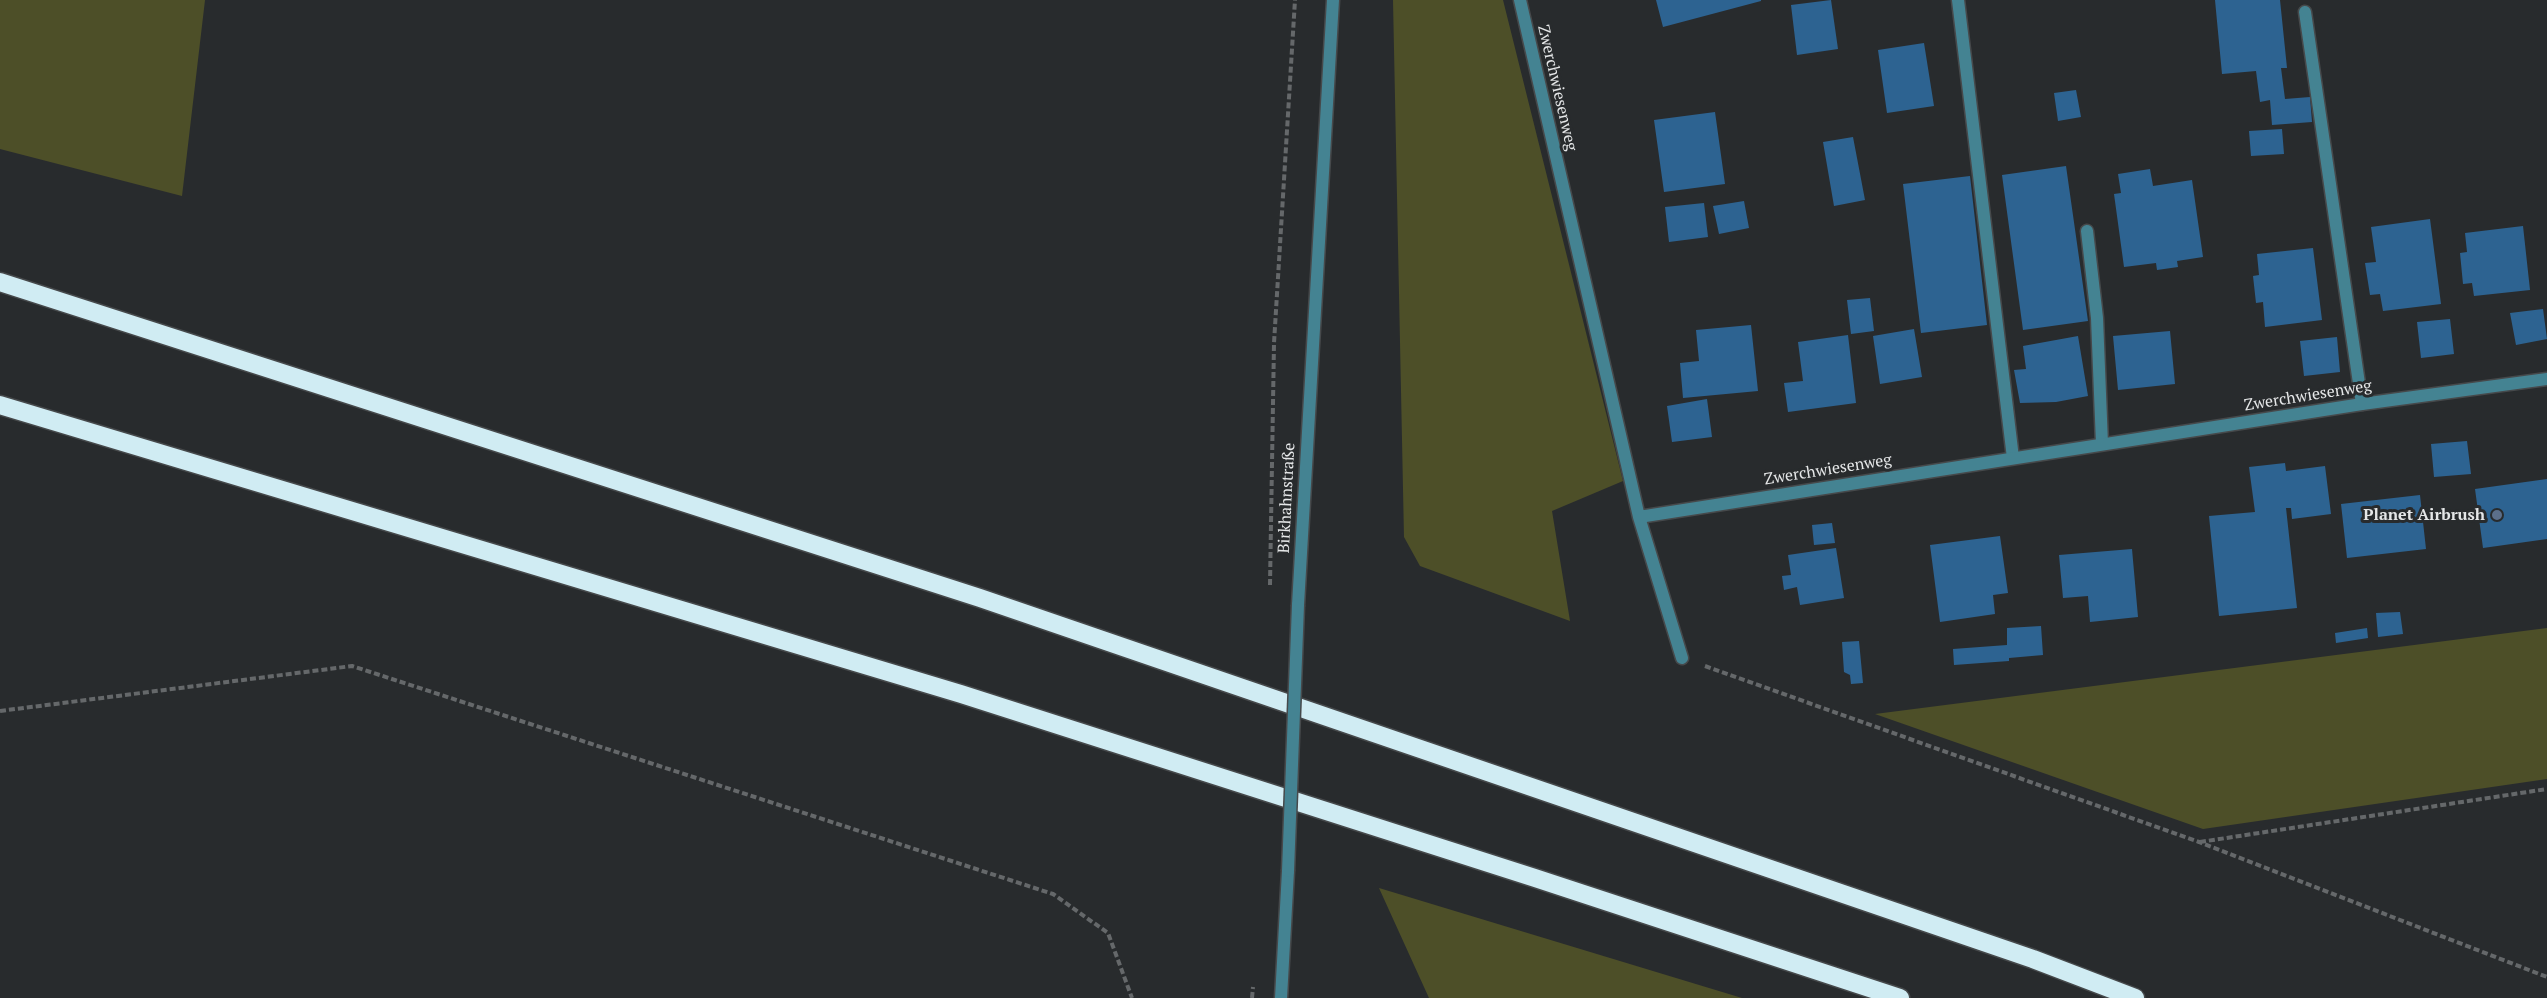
<!DOCTYPE html>
<html>
<head>
<meta charset="utf-8">
<style>
	body { margin:0 }
	canvas { display:block; background:#282b2d }
</style>
</head>
<body>
<canvas width="2547" height="998"></canvas>
<script>
const context = document.querySelector('canvas').getContext('2d');
context.lineJoin = 'round';
function fillPath(path, color) { context.fillStyle = color; context.fill(path, 'evenodd'); }
function trace(path, color, width, dash) { context.strokeStyle = color; context.lineWidth = width; context.lineCap = dash ? 'butt' : 'round'; context.setLineDash(dash || []); context.stroke(path); }
function label(font, color, halo, rows, align = 'center') {
  context.font = font + ' "PT Serif",serif'; context.lineWidth = 6; context.setLineDash([]); context.textBaseline = 'middle'; context.strokeStyle = halo; context.fillStyle = color; for (const [text, x, y, turn = 0] of rows) {
    context.save(); context.translate(x, y); context.rotate((+turn || 0) * Math.PI / 180); context.textAlign = isNaN(turn) ? turn : align; if (halo) context.strokeText(text, 0, 0); context.fillText(text, 0, 0); context.restore();
  }
}
fillPath(new Path2D(`
	M0,0H205L182,196L0,149Z
	M1393,0H1503L1623,481L1552,511L1570,621L1420,566L1404,537Z
	M2547,628V779L2203,829L1875,714Z
	M1379,888L1742,998H1429Z`), '#4d4f28');
fillPath(new Path2D(`
	M1656,0H1761V1L1663,27Z
	M1831,0L1838,49L1797,55L1791,5Z
	M2215,0H2280L2287,68H2281L2285,99L2310,97L2312,122L2272,125L2270,100L2260,102L2256,71L2222,74Z
	M1924,43L1934,106L1887,113L1878,50Z
	M2076,90L2081,117L2058,121L2054,93Z
	M1715,112L1725,184L1664,192L1654,120Z
	M2282,129L2284,154L2251,156L2249,131Z
	M1853,137L1865,200L1834,206L1823,142Z
	M2066,166L2088,321L2023,330L2002,175Z
	M2150,169L2153,186L2192,180L2203,257L2177,261L2178,267L2157,270L2156,263L2124,267L2114,194L2121,193L2118,174Z
	M1970,176L1987,325L1921,333L1903,184Z
	M1744,201L1749,228L1719,234L1713,206Z
	M1704,203L1708,237L1669,242L1665,207Z
	M2430,219L2441,304L2383,311L2380,294L2370,295L2365,263L2376,262L2371,227Z
	M2523,226L2530,290L2474,296L2472,283L2463,284L2460,253L2467,252L2465,233Z
	M2313,248L2322,320L2265,327L2263,302L2256,303L2253,276L2259,275L2257,254Z
	M1870,298L1874,331L1851,334L1847,300Z
	M2543,309L2547,339L2516,345L2510,313Z
	M2450,319L2454,354L2421,358L2417,322Z
	M1751,325L1758,391L1683,398L1680,363L1699,361L1696,330Z
	M1914,329L1922,377L1880,384L1873,336Z
	M2170,331L2175,384L2118,390L2113,336Z
	M1848,335L1856,403L1788,412L1784,383L1803,381L1798,342Z
	M2078,336L2088,396L2056,402L2020,403L2014,370L2026,369L2023,346Z
	M2337,337L2340,372L2304,376L2300,341Z
	M1707,399L1712,437L1672,442L1667,406Z
	M2467,441L2471,474L2434,477L2431,444Z
	M2285,463L2286,471L2325,466L2331,514L2292,519L2291,508H2286L2297,608L2219,616L2209,516L2255,512L2249,467Z
	M2547,479V539L2483,548L2475,489Z
	M2420,495L2426,549L2347,558L2341,504Z
	M1832,523L1835,543L1814,545L1812,525Z
	M2000,536L2008,593L1993,595L1995,614L1940,622L1930,545Z
	M1836,548L1844,598L1800,605L1797,587L1784,590L1782,576L1791,575L1788,555Z
	M2132,549L2138,617L2090,622L2088,596L2063,598L2059,555Z
	M2400,612L2403,634L2378,637L2376,613Z
	M2041,626L2043,655L2009,658V661L1954,665L1953,649L2007,645V628Z
	M2367,628L2368,638L2336,643L2335,633Z
	M1859,641L1863,683L1851,684L1850,675L1844,672L1842,642Z`), '#2d6391');
const lane = new Path2D(`
	M1958,0L2013,458
	M2305,12L2362,404
	M2087,231L2097,318L2102,444`);
const street = new Path2D(`
	M1520,0L1639,517L2362,404L2547,379
	M1639,517L1682,658
	M1298,605L1333,0
	M1281,998L1288,871`);
const highway = new Path2D(`
	M0,282L980,598L2033,959L2135,998
	M0,405L961,694L1535,878L1900,998`);
trace(lane, '#46494b', 15);
trace(street, '#46494b', 15);
trace(highway, '#46494b', 21);
trace(new Path2D(`
	M1270,585L1274,343L1295,0
	M1705,666L2199,842L2547,977
	M0,711L352,666L1053,894L1108,933L1132,998
	M2200,842L2547,789
	M1252,998L1253,987`), '#65686a', 4, [6, 3]);
trace(lane, '#448392', 12);
trace(street, '#448392', 12);
trace(highway, '#d0ecf3', 18);
const streetBridge = new Path2D(`
	M1288,871L1298,605`);
trace(streetBridge, '#46494b', 15, []);
trace(streetBridge, '#448392', 12);
for (const [x, y, r, color] of [
	[2497,515,6,"#5c6f8a"]
]) { const dot = new Path2D(); dot.arc(x, y, r, 0, 2 * Math.PI); context.fillStyle = color; context.fill(dot); trace(dot, '#282b2d', 2); }
label('16px', '#e5e7e8', '#282b2d', [
	["Zwerchwiesenweg",1557,88,77],
	["Zwerchwiesenweg",2308,396,-9],
	["Zwerchwiesenweg",1828,470,-9],
	["Birkhahnstraße",1287,498,-87]
]);
label('bold 16px', '#e5e7e8', '#282b2d', [
	["Planet Airbrush",2485,515]
], 'right');
</script>
</body>
</html>
